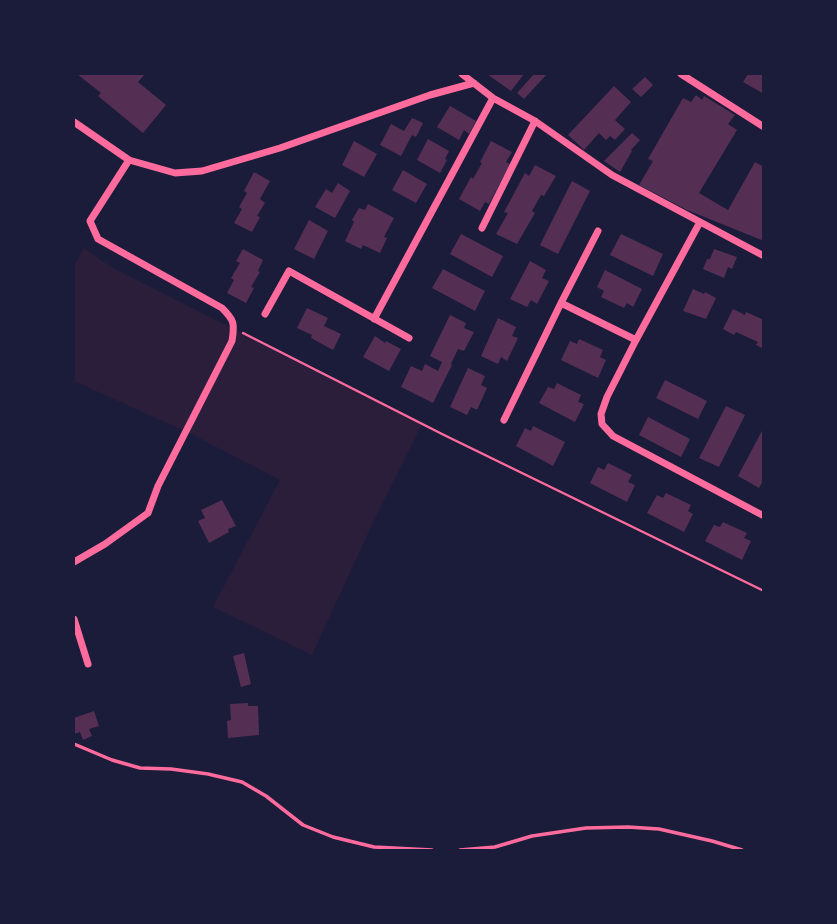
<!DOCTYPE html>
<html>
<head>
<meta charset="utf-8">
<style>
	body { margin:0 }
	#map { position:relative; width:837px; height:924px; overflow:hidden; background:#1b1b3a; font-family:"Roboto Condensed",sans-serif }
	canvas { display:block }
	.frame { position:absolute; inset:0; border:75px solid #1b1b3a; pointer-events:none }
</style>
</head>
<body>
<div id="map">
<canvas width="837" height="924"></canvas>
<div class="frame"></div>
</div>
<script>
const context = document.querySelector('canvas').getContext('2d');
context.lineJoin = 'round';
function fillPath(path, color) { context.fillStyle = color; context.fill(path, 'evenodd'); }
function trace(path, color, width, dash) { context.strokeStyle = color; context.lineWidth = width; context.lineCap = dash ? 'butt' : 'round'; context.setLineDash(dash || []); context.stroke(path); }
fillPath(new Path2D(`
	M84,248L111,267L422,424L371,527L312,655L213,607L280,480L191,434L74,381V265Z`), '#2a1e3b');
fillPath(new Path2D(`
	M77,74H145L138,82L166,105L143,133L98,96L101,93Z
	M487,74H524L511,91Z
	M534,74H547L524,99L517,93Z
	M748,74H764V94L743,82Z
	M645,77L653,85L641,97L632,89Z
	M614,86L631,102L615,120L625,129L615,140L610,136L606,140L599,133L584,150L568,135Z
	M696,95L702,100L704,96L735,115L728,124L737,130L699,193L728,210L755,162L764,167V241L687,210L639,185L653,161L648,159L683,98L691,102Z
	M450,106L476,121L469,134L464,130L459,140L437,127Z
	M412,118L423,123L416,137L412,135L401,156L380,145L391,124L404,131Z
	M632,133L640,140L631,150L632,151L620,172L604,161Z
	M428,139L449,151L445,159L447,160L440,173L417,160Z
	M354,141L377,154L364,177L342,165Z
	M491,141L512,152L506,162L510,164L489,204L485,202L480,211L459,199L471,177L473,179L482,163L480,162Z
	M535,165L556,176L544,196L541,195L532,211L535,213L517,244L496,234L508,213L504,212L525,173L529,176Z
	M403,170L427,184L416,203L392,190Z
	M254,172L270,181L260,199L265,203L257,216L260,217L252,232L234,223L242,209L239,207L247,193L244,191Z
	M572,181L590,191L558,254L540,245Z
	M338,183L350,191L335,218L315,207L326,189L332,193Z
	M368,204L394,218L384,237L387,238L380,253L363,245L361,249L345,241L354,222L352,220L359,208L365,210Z
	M309,220L328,231L314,259L294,249Z
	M461,234L503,256L492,277L450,254Z
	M621,234L663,254L653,276L610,255Z
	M243,249L263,260L258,271L260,272L251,287L254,288L246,303L227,293L234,280L231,278L240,263L236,261Z
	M714,249L737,257L732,269L728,267L724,278L703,269L707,259H710Z
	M530,261L546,270L542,278L549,281L537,304L531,300L527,307L510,299Z
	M443,269L485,291L475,311L432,288Z
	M605,270L642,289L633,307L627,303L624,308L601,297L604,291L597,287Z
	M693,289L704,294L705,292L716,298L706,319L683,311Z
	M307,308L328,318L324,326L341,334L333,350L311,338L312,335L297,328Z
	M733,309L745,315L746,312L764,320V349L756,345L758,342L736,332L734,335L723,329Z
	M450,315L466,323L464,328L474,332L464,351L458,349L451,364L452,365L433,403L401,387L411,366L422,371L425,364L438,371L442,362L430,356Z
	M498,318L516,327L512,336L518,338L507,361L501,357L498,364L481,356Z
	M375,336L385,343L386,341L401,349L389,371L363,357Z
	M579,339L603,350L600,357L606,360L598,378L561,360L570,341L577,344Z
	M468,368L485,376L481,385L487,388L477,410L471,407L467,415L450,407Z
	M665,380L707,401L698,419L656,398Z
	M557,383L581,395L578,402L584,404L575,422L539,403L548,387L554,389Z
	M726,406L745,415L719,467L699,458Z
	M648,417L690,439L681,457L639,435Z
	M533,426L565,442L553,466L516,446L525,428L531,431Z
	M764,427V479L759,488L738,476Z
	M608,463L632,475L628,482L635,485L627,502L590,483L598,467L604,470Z
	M666,493L691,505L688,511L693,514L684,532L647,513L657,495L663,498Z
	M222,500L236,526L228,529L229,532L209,543L198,521L205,518L201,510Z
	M723,522L747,533L744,538L751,541L742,560L705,541L714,525L720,527Z
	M244,653L251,684L241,687L233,656Z
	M248,703V706H258L259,735L228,738L227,721L231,720L230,704Z
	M94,711L99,726L89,729L92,736L83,740L80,732L74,734V718Z`), '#542f53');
trace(new Path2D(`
	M243,333L444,435L764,591`), '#ff6b9d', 2.5);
trace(new Path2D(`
	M74,744L112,760L140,768L171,769L208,774L242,782L266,796L303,825L333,837L374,847L432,850
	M460,850L495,847L532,836L586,828L628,827L659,829L712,841L742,850`), '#ff6b9d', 3.5);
trace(new Path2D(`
	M462,74L493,98L535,121L612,175L764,256
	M681,74L764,127
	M74,122L129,160L175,173L202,171L280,148L430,95L474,83
	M700,222L636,340L607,397L601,414L602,424L613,436L764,516
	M482,228L535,121
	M561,303L636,340
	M265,314L289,271L409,338
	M374,319L493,98
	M504,420L561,303L598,231
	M74,562L105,544L148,513L158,486L232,341C235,323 234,320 222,308L98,239L90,221L129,160
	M74,619L88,664`), '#ff6b9d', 7);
</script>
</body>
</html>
